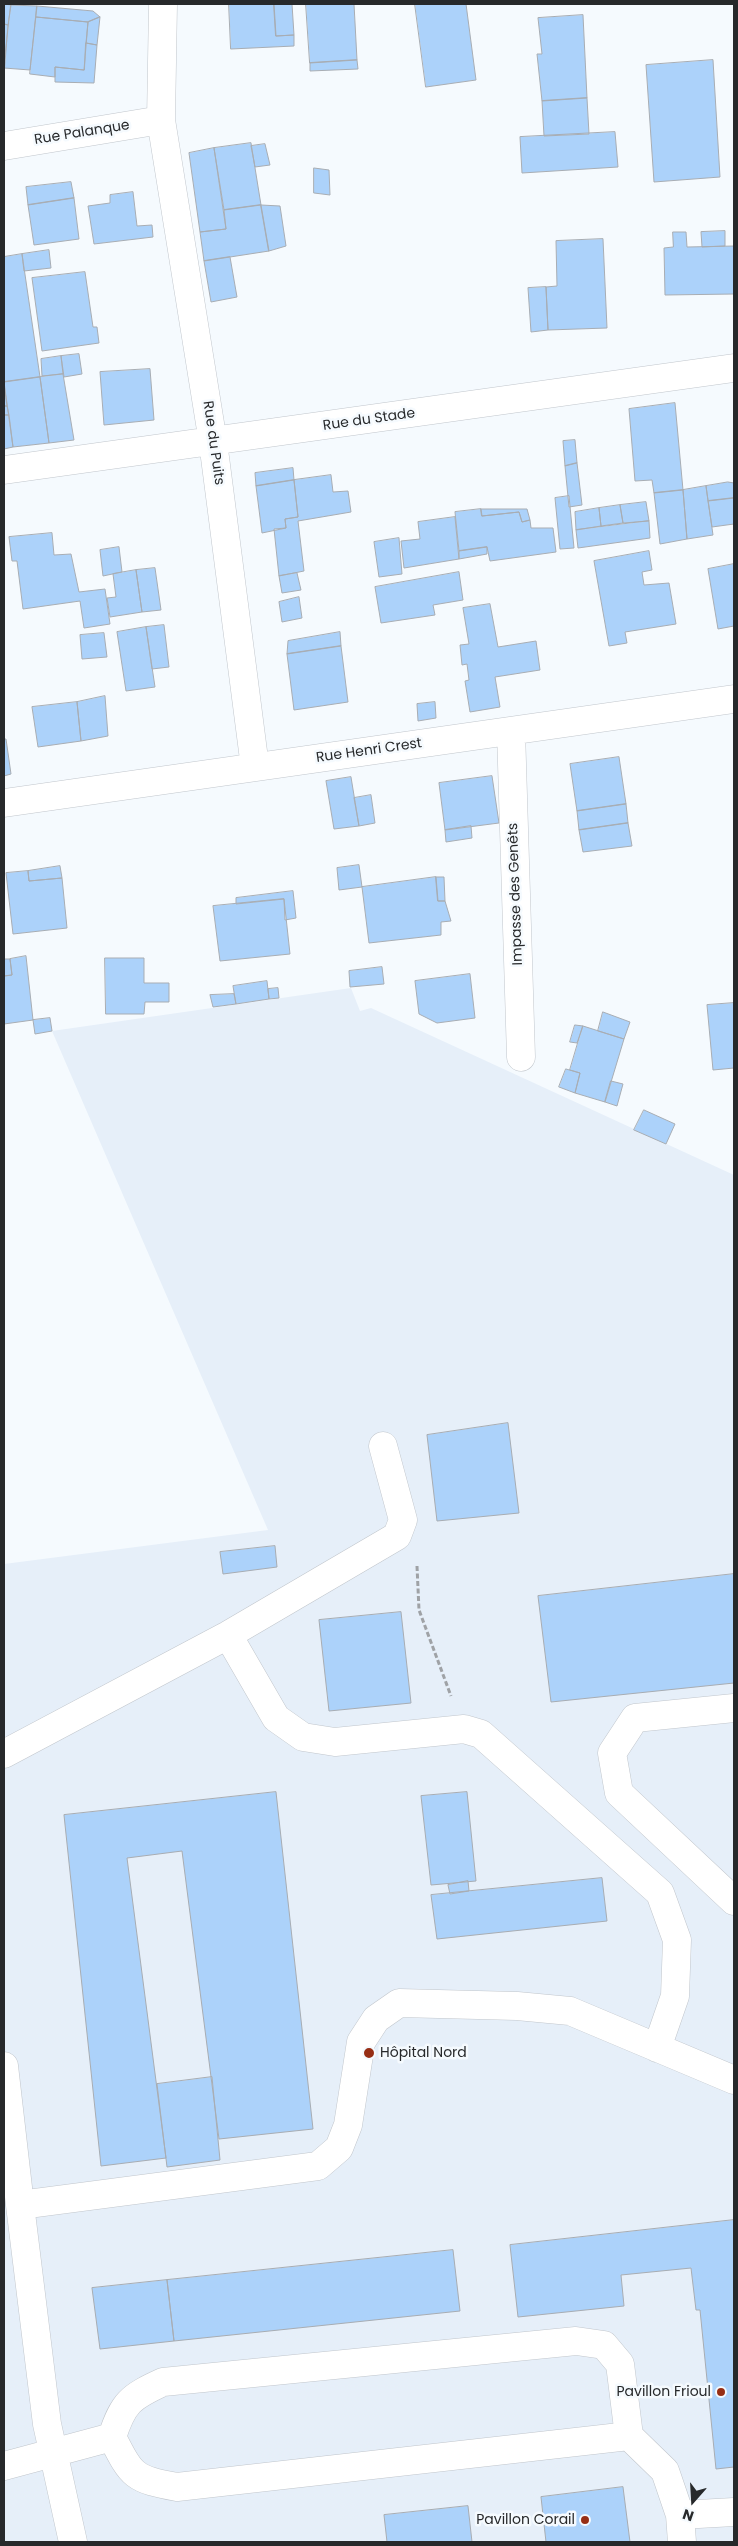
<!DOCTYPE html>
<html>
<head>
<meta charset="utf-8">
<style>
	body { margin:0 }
	#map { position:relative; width:738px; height:2546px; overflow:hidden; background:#f5fafe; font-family:Poppins,sans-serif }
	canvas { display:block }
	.frame { position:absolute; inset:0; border:5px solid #27292b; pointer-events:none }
	.north { position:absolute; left:668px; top:2476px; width:50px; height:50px; -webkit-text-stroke:4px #f5fafe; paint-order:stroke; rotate:199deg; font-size:14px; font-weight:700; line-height:20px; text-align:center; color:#27292b }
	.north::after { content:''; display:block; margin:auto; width:18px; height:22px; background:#27292b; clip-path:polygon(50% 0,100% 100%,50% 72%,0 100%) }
</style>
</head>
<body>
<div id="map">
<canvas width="738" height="2546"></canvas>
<div class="frame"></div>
<div class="north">N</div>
</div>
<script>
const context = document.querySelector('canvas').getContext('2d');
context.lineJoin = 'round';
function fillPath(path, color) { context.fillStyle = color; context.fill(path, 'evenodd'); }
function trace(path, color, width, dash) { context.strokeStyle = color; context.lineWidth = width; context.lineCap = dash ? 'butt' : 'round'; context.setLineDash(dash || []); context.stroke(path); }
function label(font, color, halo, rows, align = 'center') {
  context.font = font + ' Poppins,sans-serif'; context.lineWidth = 5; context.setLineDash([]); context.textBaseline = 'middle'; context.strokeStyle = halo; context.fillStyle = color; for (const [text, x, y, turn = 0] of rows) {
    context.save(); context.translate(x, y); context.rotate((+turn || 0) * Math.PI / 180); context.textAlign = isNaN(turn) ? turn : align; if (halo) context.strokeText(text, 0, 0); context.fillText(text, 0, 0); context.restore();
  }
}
fillPath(new Path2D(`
	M351,988L360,1011L371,1008L734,1175V2542H4V1564L268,1530L52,1031Z`), '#e6eff9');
const building = new Path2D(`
	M4,4L11,5L8,25L4,24Z
	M229,4H274L276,36L294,35V46L231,49Z
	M274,4H292L294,35L276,36Z
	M306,4H354L357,60L310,63Z
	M415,4H466L476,80L426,87Z
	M11,5L37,6L30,70L4,68Z
	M37,6L93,11L100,17L88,22L36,17Z
	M583,15L587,98L542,101L537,54H542L538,18Z
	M36,17L88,22L84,70L55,67V77L30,74Z
	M100,17L97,45L86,43L88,22Z
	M4,24L8,25L4,75Z
	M86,43L97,45L94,83L55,82V67L84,70Z
	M357,60L358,69L310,71V63Z
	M713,60L720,177L654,182L646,65Z
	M587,98L589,134L544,136L542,101Z
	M615,132L618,167L522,173L520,137Z
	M251,143L261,205L224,210L214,148Z
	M265,144L270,165L255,167L251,146Z
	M214,148L226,229L200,232L189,153Z
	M314,168L329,170L330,195L314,193Z
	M71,182L74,198L28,205L26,187Z
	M133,192L137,226L152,225L153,237L94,244L88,206L110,203V195Z
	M74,198L79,239L34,245L28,205Z
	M261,205L280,206L286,246L269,251Z
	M261,205L269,251L204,261L200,232L226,229L224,210Z
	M725,231V246L702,247L701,232Z
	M673,232H686L687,247L734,246V294L665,295L664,248L673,247Z
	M603,239L607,328L548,330L546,287L557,286L556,241Z
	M49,250L51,268L24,271L22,254Z
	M22,254L40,377L4,382V257Z
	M230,257L237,297L211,302L204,261Z
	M85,272L93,327H97L99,343L42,351L32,278Z
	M546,287L548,330L531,332L528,288Z
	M79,354L82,374L64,377L61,356Z
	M61,356L63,374L42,376L41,359Z
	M150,369L154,420L104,425L100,372Z
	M63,374L74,440L49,443L40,377Z
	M40,377L49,443L13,447L4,382Z
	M4,384L7,406H4Z
	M675,403L683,490L654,493L652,480L635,481L629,409Z
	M4,406H7L9,415H4Z
	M4,415H9L13,447L4,449Z
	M575,440L577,463L565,466L563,441Z
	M577,463L582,505L569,507L565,466Z
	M293,468L294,480L256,486L255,473Z
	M331,475L333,492L348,491L351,512L298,521L304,571L279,576L274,529L286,528L285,519L298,517L294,480Z
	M294,480L298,517L285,519L286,528L262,533L256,486Z
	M728,482L734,483V498L708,501L706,486Z
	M706,486L713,535L687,539L683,490Z
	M683,490L687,539L660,544L654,493Z
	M569,496L574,548L560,549L555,498Z
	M734,498V524L712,527L708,501Z
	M646,502L649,521L623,523L620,505Z
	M620,505L623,523L601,526L599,508Z
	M599,508L601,526L576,530L575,512Z
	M481,509L482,516L519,512L522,522L530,520L531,528H553L556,552L490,561L487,547L459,551L455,512Z
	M481,509H527L530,520L522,522L519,512L482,516Z
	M455,517L459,559L404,568L401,541L420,539L418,522Z
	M649,521L650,538L578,548L576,530Z
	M52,533L54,555L71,554L79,592L105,589L110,624L84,628L80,601L23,609L17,561H12L9,537Z
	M399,538L402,574L379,577L374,542Z
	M119,547L122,572L103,576L100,550Z
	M487,547V554L459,559V551Z
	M649,551L652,570L642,572L644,585L669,583L676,624L625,632L627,643L609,646L594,561Z
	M734,564V626L718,629L708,569Z
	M155,568L161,610L142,612L136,570Z
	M136,570L142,612L110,617L107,598L116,597L113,574Z
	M459,572L463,600L433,605L435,615L381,623L375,587Z
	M297,573L301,590L282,593L279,576Z
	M299,597L302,618L282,622L279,602Z
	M490,604L498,647L536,641L540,670L495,677L500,707L470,712L465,681L469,680L467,664L462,665L460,645L469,644L463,608Z
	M164,625L169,667L152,669L146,627Z
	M146,627L155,687L126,691L117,632Z
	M340,632L341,646L287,654L288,641Z
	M104,633L107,657L82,659L80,635Z
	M341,646L348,702L294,710L287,654Z
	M105,696L108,736L81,741L77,702Z
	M77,702L81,741L38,747L32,707Z
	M435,702L436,718L418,721L417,704Z
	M4,739H6L11,774L4,776Z
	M619,757L626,804L577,811L570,764Z
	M492,776L499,823L445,830L439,783Z
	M351,777L359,826L334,829L326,781Z
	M371,795L375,823L359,826L354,798Z
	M626,804L628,823L579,830L577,811Z
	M628,823L632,846L583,852L579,830Z
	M471,826L472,838L446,842L445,830Z
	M359,865L362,887L339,890L337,868Z
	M60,866L62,878L29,881L28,871Z
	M28,871L29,881L62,878L67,928L13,934L6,873Z
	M436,877H444L445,901H438Z
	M436,877L438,901H445L451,921L441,922V935L369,943L362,887Z
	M293,891L296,918L285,920L284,899L236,904V898Z
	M284,899L290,954L220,961L213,906Z
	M26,956L33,1020L4,1024V976L12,975L10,959Z
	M105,958H144V983H169V1002H145L144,1014H106Z
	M4,959H10L12,975L4,976Z
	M382,967L384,984L350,987L349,971Z
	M470,974L475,1018L437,1023L419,1014L415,981Z
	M267,981L269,999L236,1004L233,986Z
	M278,988L279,998L269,999L268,989Z
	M234,994L236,1004L213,1007L210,995Z
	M734,1003V1068L713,1070L707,1005Z
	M603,1012L630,1022L624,1039L598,1031Z
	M50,1018L52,1031L35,1034L33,1020Z
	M575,1025L583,1026L577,1043L570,1042Z
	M583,1026L624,1039L605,1102L575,1093L580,1073L570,1070Z
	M566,1069L580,1073L575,1093L559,1087Z
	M611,1081L623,1084L617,1106L605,1102Z
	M644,1110L675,1124L666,1144L634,1130Z
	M508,1423L519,1513L437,1521L427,1435Z
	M275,1546L277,1567L223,1574L220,1552Z
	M734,1574V1683L551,1702L538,1596Z
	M401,1612L411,1703L329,1711L319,1620Z
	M276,1792L313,2129L219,2139L182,1851L127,1858L166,2158L101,2166L64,1815Z
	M467,1792L476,1881L431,1885L421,1796Z
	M602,1878L607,1921L437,1939L431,1895Z
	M468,1881L469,1891L450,1894L448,1885Z
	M212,2077L220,2160L167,2167L157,2084Z
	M734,2220V2467L716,2469L700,2310H696L691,2268L621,2275L624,2306L518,2317L510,2245Z
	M453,2250L460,2311L174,2341L167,2280Z
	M167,2280L174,2341L100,2349L92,2288Z
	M623,2487L630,2542H546L541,2497Z
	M468,2506L472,2542H387L384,2515Z`);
fillPath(building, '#acd2fa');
trace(building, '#a8adb3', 1);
const minor = new Path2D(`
	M163,4L161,120L213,442L255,767
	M4,146L161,120
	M4,470L734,368
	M511,731L521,1057
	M4,803L734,699
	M228,1635L276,1718L303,1737L335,1742L464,1729L481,1734L660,1893L677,1940L675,1996L657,2048
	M734,1708L635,1718L612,1753L619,1793L734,1901
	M4,1754L228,1635L397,1536L403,1520L383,1446
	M4,2066L20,2205L318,2166L339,2148L348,2125L361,2042L376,2019L399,2003L517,2006L570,2011L734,2080
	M20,2205L47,2424L73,2542
	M629,2436L620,2364L604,2345L576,2341L163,2382C130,2397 123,2403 112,2437C132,2476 133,2479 177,2487L629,2436L665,2471L680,2515
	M4,2466L112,2437
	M682,2542L680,2515L734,2512`);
trace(minor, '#c1c6cc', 29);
trace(new Path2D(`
	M417,1566L419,1610L451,1696`), '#9fa2a6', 3, [5, 2.5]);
trace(minor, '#fff', 28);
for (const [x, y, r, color] of [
	[369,2053,6,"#962e15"],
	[721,2392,5,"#962e15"],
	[585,2520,5,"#962e15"]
]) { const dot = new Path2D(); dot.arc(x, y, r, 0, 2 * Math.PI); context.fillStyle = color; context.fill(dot); trace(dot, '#f5fafe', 2); }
label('14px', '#27292b', '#f5fafe', [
	["Rue Palanque",82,133,-9],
	["Rue du Stade",369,420,-8],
	["Rue du Puits",213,443,82],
	["Rue Henri Crest",369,751,-8],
	["Impasse des Genêts",516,894,-92]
]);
label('14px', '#27292b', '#f5fafe', [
	["Hôpital Nord",380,2053,"left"],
	["Pavillon Frioul",711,2392],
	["Pavillon Corail",575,2520]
], 'right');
</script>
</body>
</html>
